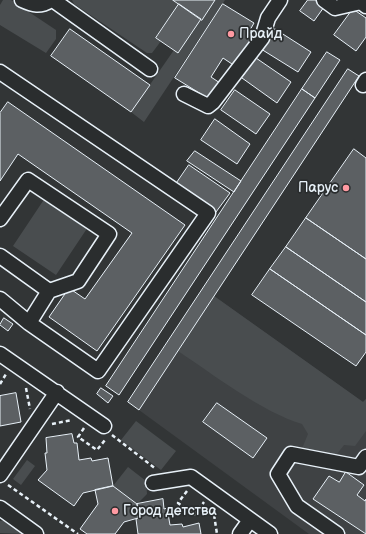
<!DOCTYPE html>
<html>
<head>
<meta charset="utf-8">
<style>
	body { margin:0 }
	canvas { display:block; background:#323536 }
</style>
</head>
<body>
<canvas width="366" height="534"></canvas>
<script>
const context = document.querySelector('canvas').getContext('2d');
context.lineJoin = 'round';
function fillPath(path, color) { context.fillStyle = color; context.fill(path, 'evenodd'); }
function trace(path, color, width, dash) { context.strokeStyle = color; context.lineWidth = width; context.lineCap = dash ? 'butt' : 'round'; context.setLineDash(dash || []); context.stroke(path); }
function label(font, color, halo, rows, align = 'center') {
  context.font = font + ' "Balsamiq Sans",sans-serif'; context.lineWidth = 3.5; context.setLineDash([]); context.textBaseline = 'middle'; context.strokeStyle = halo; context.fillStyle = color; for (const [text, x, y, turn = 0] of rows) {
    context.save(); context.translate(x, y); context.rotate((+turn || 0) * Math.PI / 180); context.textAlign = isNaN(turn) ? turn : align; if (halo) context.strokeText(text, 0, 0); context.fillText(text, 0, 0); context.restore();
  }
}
fillPath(new Path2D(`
	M214,296L363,402L366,399V534H309L139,410Z`), '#3f4244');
fillPath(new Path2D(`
	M3,0H11L56,30V39L46,53L0,25V5Z
	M72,0H173L179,4L156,37L161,41L152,53H147L74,4Z
	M215,0H225L144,122L131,112L174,50L201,19H202Z
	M45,198L88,227L56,275L13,246Z
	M214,296L363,402L366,399V431L355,446L344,445L333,459L301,451L308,434L302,424C262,412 214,375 178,351Z
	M136,421L176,451L161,470L121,440Z
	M27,460L35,466L21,485L13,479Z
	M128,467L146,481L147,494L137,504L113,486Z
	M7,520L27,534L0,533V521Z`), '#494d4f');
const building = new Path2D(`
	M173,0H215L202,20Z
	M308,0H329L314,21L300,11Z
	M179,4L201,19L178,53L156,38Z
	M223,4L254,23L250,30L256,34L235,66L223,58L211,77L220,83L209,99L175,78Z
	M353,9L366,18V37L356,51L334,35Z
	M70,29L150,85L131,112L51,56Z
	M275,29L311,52L298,72L261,49Z
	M327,52L340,60L315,98L302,89Z
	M256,58L291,82L277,103L242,78Z
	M348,69L359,76L139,410L128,402Z
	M302,89L315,98L119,395L106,386Z
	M235,90L270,114L256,134L221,110Z
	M8,102L185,225L97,351L49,317L69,288L85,299L132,233L18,154L0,181V113Z
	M215,119L250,144L237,164L201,140Z
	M354,149L366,158V259L306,218Z
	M195,151L241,181L234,192L187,161Z
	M189,165L230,193L216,212L176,184Z
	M306,218L366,259V302L286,247Z
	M286,247L366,302V335L270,269Z
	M270,269L366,335V352L356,366L252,295Z
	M4,318L13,324L8,331L0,325Z
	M101,388L113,396L108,403L97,394Z
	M16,393L21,422L0,426V396Z
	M217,403L267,438L253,458L203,422Z
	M72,434L74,443H77L79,460L91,458L92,461L108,458L113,486L83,493L74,506L38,480L47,470L45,453H47L46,438Z
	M346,472L364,485L357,495L365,501L366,499V534L313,499L329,476L339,482Z
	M113,486L137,504L138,518L124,522L115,534H87L80,529L98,504L95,490Z
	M163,499L164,509L167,508L170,525L182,524L183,527L199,523L201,534H138L136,519L138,518L137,504Z`);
fillPath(building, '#5c6063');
trace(building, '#e8f1f8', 1);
const minor = new Path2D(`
	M22,0C33,5 40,7 51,0
	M53,0L150,69
	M324,0L335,8L361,2L366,6
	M0,72L208,213L98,371L29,323L0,299
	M363,85L366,80
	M184,94L208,106L213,102L262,38L268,18L280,0
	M0,219L28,180L109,234L78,281L49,291L29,323
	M0,256L49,291
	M0,354L104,426
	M0,475L57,392
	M153,483L191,477L270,534
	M0,508L36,534
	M240,534L250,520
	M337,534L297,506L278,474L291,454L359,467L366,457`);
trace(minor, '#e8f1f8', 17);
trace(new Path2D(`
	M0,384L6,374
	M26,388L30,409
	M52,424L72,420
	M84,428L78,437L97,450L105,440
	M112,435L156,469
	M8,485L78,534
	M187,491L178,503L194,515L204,502
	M213,508L217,534`), '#e8f1f8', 2.5, [4, 3]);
trace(minor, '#2a2d2e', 14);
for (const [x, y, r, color] of [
	[231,34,4,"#ff9aa2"],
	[346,188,4,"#ff9aa2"],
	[115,511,4,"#ff9aa2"]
]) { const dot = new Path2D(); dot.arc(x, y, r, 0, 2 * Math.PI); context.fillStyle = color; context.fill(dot); trace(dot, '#2a2d2e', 1.5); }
label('14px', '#e8f1f8', '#2a2d2e', [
	["Прайд",239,34],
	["Парус",338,188,"right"],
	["Город детства",123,511]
], 'left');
</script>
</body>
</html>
